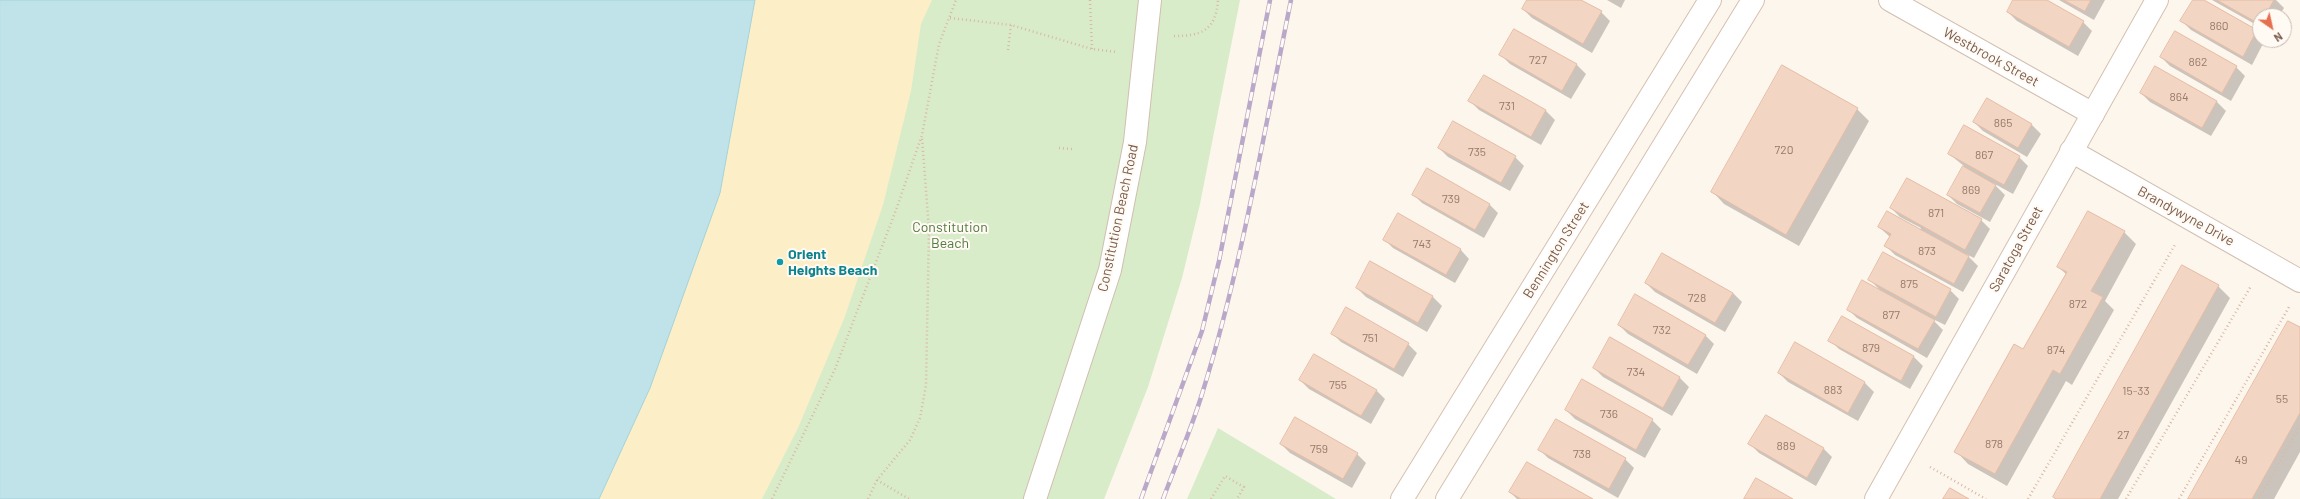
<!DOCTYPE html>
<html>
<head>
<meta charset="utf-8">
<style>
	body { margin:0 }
	#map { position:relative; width:2300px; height:499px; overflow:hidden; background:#fdf6ec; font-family:Barlow,sans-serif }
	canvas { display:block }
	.north { position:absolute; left:2252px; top:8px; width:40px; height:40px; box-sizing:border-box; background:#fffaf3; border:1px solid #cabbb1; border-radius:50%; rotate:146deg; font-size:11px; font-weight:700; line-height:16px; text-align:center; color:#7a5c4d }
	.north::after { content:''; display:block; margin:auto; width:14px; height:18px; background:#e76f51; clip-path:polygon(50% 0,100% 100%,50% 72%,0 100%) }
</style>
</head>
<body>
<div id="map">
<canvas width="2300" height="499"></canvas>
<div class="north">N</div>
</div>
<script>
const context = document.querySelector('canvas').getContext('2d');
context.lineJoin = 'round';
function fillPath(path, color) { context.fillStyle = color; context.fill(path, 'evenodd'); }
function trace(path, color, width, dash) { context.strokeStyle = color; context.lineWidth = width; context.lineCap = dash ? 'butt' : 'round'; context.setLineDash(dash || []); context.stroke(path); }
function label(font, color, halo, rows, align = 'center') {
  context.font = font + ' Barlow,sans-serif'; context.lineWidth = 4; context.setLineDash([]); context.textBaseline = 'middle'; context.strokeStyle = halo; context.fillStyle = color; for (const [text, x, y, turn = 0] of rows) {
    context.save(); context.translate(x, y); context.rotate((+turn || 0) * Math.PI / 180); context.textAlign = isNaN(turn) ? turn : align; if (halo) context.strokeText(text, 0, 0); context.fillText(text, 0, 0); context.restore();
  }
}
fillPath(new Path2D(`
	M755,0H1240L1200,204L1182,278L1148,387L1104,499H599L720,193Z
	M1218,428L1336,499H1187Z`), '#d8ecc9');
fillPath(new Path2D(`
	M755,0H932L921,24L911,91L883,205L844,319L798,428L762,499H599L650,388L720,193Z`), '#fcefc7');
const water = new Path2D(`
	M0,0H755L720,193L650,388L599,499H0Z`);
fillPath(water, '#bfe3e8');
trace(water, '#a5d3da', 1);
fillPath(new Path2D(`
	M1528,0H1579L1601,12L1610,21L1592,53L1532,18L1523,9Z
	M1607,0H1625L1621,8Z
	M2014,0H2045L2083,22L2092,31L2078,56L2017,21L2008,12Z
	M2059,0H2105L2094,20Z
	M2194,0H2202L2257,31L2260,34V40H2265L2252,65L2191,30L2182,21Z
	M2212,0H2276L2284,8L2279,16H2260V27Z
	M1515,30L1577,65L1586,74L1571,99L1510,64L1501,55Z
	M2161,57L2236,67L2245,76L2231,101L2170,66Z
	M2155,67L2217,102L2226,111L2211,136L2150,102L2141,93Z
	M1484,76L1546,111L1555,120L1541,145L1479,110L1470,101Z
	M1987,100L2032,125L2041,134L2027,157L1983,131L1974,122Z
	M1857,109L1869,121L1799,246L1724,204L1712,191Z
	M1439,148L1515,157L1524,166L1510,191L1448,157Z
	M1949,154L2019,157L2028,166L2013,194L1993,183L2005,195L1990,222L1957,204L1948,195L1964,166Z
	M1413,194L1489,204L1498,213L1484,238L1422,203Z
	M1891,208L1981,220L1990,229L1974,258L1966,254L1978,266L1963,292L1895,255L1886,246L1890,237L1879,227L1920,230L1921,228L1900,217Z
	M2124,232L2136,244L2105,301L2114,310L2072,385L2066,381L2007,486L1968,464L1956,451L2024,351L2066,274L2058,267Z
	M1384,239L1460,249L1469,259L1455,283L1393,248Z
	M1371,262L1433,297L1442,306L1427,332L1366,297L1357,288Z
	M1869,279L1950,290L1959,299L1945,325L1931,318L1943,330L1927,358L1857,318L1848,309L1880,290Z
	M1646,283L1733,293L1742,302L1725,332L1655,292Z
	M2218,286L2230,298L2118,499H2056Z
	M1843,318L1914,357L1923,366L1910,389L1839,349L1830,340Z
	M1619,325L1705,335L1714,344L1697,374L1628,334Z
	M2300,329V452L2274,499H2190Z
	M1332,333L1408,344L1417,353L1403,377L1341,342Z
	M1610,338L1680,378L1689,387L1672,416L1603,377L1594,368Z
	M1796,343L1865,383L1874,392L1858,421L1788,382L1779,373Z
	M1300,380L1376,390L1385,399L1371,424L1309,389Z
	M1566,410L1652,420L1661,429L1645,458L1575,419Z
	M1556,420L1625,459L1634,468L1618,498L1548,458L1539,449Z
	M1281,444L1357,454L1366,463L1352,488L1290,453Z
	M1750,444L1823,448L1832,457L1816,486L1759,453Z
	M1510,492L1591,499H1517Z`), '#0003');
const building = new Path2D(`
	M1527,0H1581L1602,11L1583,44L1522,9Z
	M2013,0H2047L2084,21L2069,47L2007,12Z
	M2064,0H2091L2085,11Z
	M2193,0H2204L2257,30L2243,57L2180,21Z
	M2217,0H2274L2265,16H2260V24Z
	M1514,29L1577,64L1562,91L1499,55Z
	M2175,31L2237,66L2222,93L2160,57Z
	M1782,65L1858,108L1786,235L1711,192Z
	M2155,66L2217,101L2202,128L2140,93Z
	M1484,75L1546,110L1531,137L1468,101Z
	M1987,98L2032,124L2018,148L1973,122Z
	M1453,121L1516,156L1501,183L1438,148Z
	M1964,125L2020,156L2004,185L1948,154Z
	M1963,166L1996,185L1980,213L1947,195Z
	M1427,168L1490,204L1475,230L1412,195Z
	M1907,178L1982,219L1965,250L1890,208Z
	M1887,211L1969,256L1954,284L1884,246L1891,234L1878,227Z
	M2088,211L2125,231L2091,291L2103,297L2060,374L2053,370L1995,474L1954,452L2014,344L2023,349L2067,272L2057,267Z
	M1398,213L1461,249L1446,275L1383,240Z
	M1883,252L1951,289L1936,317L1868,280Z
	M1662,253L1733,293L1715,323L1645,283Z
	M1370,261L1433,296L1418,323L1356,288Z
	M2182,265L2219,285L2100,499H2056L2053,497Z
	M1862,280L1935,320L1918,349L1847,310Z
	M1635,294L1706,335L1688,365L1618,325Z
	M1346,307L1409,343L1394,369L1331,334Z
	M1842,316L1914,356L1901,381L1828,341Z
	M2288,321L2300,327V413L2252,499H2188Z
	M1610,337L1680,377L1663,408L1593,368Z
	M1795,342L1865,382L1848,413L1778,373Z
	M1314,354L1377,390L1361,416L1299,380Z
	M1582,379L1653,419L1636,450L1565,410Z
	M1766,415L1824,448L1807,478L1748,444Z
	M1295,417L1358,453L1343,479L1280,444Z
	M1556,419L1626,458L1609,489L1538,450Z
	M1527,462L1593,499H1521L1509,492Z
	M1756,478L1793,499H1744Z
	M1950,488L1969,499H1943Z`);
fillPath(building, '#f3d5c3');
trace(building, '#e6bba3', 1);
const minor = new Path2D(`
	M1890,0L2093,114
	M2071,151L2300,281
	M1035,499L1110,270L1135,142L1150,0`);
const secondary = new Path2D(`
	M1402,499L1710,0
	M1447,499L1753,0
	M1876,499L2157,0`);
trace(minor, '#d1beb0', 24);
trace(secondary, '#d6c0b0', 24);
trace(new Path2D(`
	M1090,0L1092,49
	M950,18L1011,25L1092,49L1117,52
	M1174,36C1202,36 1216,30 1218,0
	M1008,50L1011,25
	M1059,148L1072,149
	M1930,467L1986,499
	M877,480L909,499
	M772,499L835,369L896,210L922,135L939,44L956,0
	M868,499L877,480L910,440L920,418L926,385L929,230L922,138
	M1211,499L1225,476L1244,487L1237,499
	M2028,499L2176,243
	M2126,499L2251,286
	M2179,499L2289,307
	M2259,499L2300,425`), '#d9b8a5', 2.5, [1, 3]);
trace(minor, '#fff', 22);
trace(secondary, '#fff', 22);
const rail = new Path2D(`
	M1141,499L1202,331L1219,261L1270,0
	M1163,499C1176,464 1191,430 1202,394C1242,266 1264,132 1291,0`);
trace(rail, '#b9a8c9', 4.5);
trace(rail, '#fffaf3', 3, [9]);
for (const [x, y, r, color] of [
	[780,262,4,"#0f9aa8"]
]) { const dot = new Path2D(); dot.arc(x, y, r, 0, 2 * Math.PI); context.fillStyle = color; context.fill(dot); trace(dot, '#fffaf3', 1.5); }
label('12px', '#987a6a', null, [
	["860",2219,26],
	["727",1538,60],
	["862",2198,62],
	["864",2179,97],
	["731",1507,106],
	["865",2003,123],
	["720",1784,150],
	["735",1477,152],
	["867",1984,155],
	["869",1971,190],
	["739",1451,199],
	["871",1936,213],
	["743",1422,244],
	["873",1927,251],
	["875",1909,284],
	["728",1697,298],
	["872",2078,304],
	["877",1891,315],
	["732",1662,330],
	["751",1370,338],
	["879",1871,348],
	["874",2056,350],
	["734",1636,372],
	["755",1338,385],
	["883",1833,390],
	["15-33",2136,391],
	["55",2282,399],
	["736",1609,414],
	["27",2123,435],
	["878",1994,444],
	["889",1786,446],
	["759",1319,449],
	["738",1582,454],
	["49",2241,460]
]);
label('14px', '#7a5c4d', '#fffaf3', [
	["Westbrook Street",1991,57,29],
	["Brandywyne Drive",2186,216,29],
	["Constitution Beach Road",1118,218,-78],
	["Saratoga Street",2016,249,-61],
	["Bennington Street",1556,250,-58]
]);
label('14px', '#537a41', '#fffaf3', [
	["Constitution",950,227],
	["Beach",950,243]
]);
label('bold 14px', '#0d838f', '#fffaf3', [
	["Orient",788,254],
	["Heights Beach",788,270]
], 'left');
</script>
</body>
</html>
